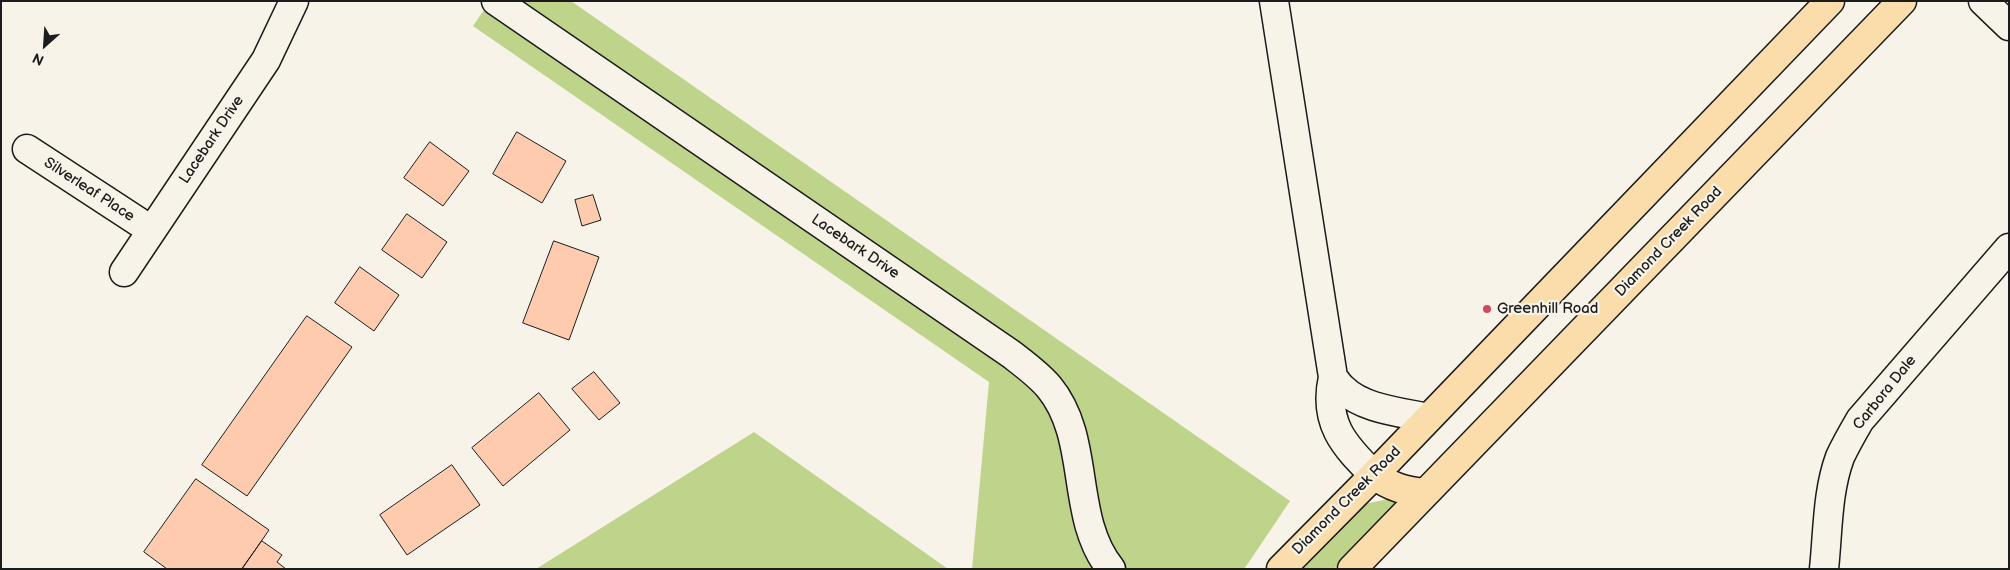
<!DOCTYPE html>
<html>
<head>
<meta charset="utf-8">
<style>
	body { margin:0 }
	#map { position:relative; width:2010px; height:570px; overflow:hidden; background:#f7f3e8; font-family:"Balsamiq Sans",sans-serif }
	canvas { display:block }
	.frame { position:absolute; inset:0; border:2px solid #1c1c1c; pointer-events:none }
	.north { position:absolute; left:20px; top:20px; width:50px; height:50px; -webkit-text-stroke:4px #f7f3e8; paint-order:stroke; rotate:206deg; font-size:14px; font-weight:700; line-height:20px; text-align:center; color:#1c1c1c }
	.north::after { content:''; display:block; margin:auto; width:18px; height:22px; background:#1c1c1c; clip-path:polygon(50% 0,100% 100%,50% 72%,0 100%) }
</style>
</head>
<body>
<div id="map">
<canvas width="2010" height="570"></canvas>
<div class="frame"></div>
<div class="north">N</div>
</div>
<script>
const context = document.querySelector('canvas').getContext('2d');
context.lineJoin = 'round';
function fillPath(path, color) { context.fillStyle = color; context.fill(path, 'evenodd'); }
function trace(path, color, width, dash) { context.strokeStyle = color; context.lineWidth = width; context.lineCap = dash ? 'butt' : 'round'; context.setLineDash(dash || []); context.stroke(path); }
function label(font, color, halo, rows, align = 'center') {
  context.font = font + ' "Balsamiq Sans",sans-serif'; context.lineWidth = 4.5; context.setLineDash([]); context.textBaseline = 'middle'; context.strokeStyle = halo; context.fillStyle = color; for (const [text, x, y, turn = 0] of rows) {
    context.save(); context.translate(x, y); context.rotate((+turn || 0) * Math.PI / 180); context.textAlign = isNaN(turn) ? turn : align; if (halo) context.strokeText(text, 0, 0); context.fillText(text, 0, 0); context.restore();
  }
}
fillPath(new Path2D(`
	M490,1H571L1290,501L1249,562L1244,569H972L989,382L473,26Z
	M754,432L948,569H536Z
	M1403,496L1334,569H1302L1363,506L1369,503Z`), '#bed48a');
const building = new Path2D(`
	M517,132L566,161L542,203L493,174Z
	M430,142L469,171L443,206L404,178Z
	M593,195L601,220L582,226L575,200Z
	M407,214L447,242L422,278L382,250Z
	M554,241L599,257L569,340L523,323Z
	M360,267L399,295L374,331L335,303Z
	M307,316L352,347L247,496L202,465Z
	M594,372L620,403L599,420L572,389Z
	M539,393L570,430L503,486L472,448Z
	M452,465L480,505L407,555L380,515Z
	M196,479L269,530L242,569H167L144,552Z
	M262,541L282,555L277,562L286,569H242Z`);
fillPath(building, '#fecbae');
trace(building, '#1c1c1c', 1);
const street = new Path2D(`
	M496,1L1011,354C1024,364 1038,374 1049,387C1092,439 1069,517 1111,569
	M1983,1L2009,26
	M27,149L151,230
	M124,272L266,60L294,1
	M1824,569C1828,532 1827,492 1840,457C1846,444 1853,432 1860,420L2009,248`);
const secondary = new Path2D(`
	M1274,1L1333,377C1323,422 1343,445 1374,475
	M1333,377C1336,381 1339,386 1343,389C1363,409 1401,412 1428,418`);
const primary = new Path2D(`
	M1374,475C1391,487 1405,491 1425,493
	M1281,569L1374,475L1830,1
	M1352,569L1902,1`);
trace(street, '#1c1c1c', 31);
trace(secondary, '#1c1c1c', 31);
trace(primary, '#1c1c1c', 31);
trace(street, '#f7f3e8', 28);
trace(secondary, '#f7f3e8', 28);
trace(primary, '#faddab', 28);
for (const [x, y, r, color] of [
	[1487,309,5,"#d1495b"]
]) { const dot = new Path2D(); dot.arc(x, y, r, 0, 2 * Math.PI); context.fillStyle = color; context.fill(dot); trace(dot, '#f7f3e8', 2); }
label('15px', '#1c1c1c', '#f7f3e8', [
	["Lacebark Drive",212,140,-56],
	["Silverleaf Place",89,190,33],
	["Diamond Creek Road",1669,242,-46],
	["Lacebark Drive",855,247,34],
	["Carbora Dale",1885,393,-51],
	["Diamond Creek Road",1347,501,-45]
]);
label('15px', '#1c1c1c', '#f7f3e8', [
	["Greenhill Road",1497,309]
], 'left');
</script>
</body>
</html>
